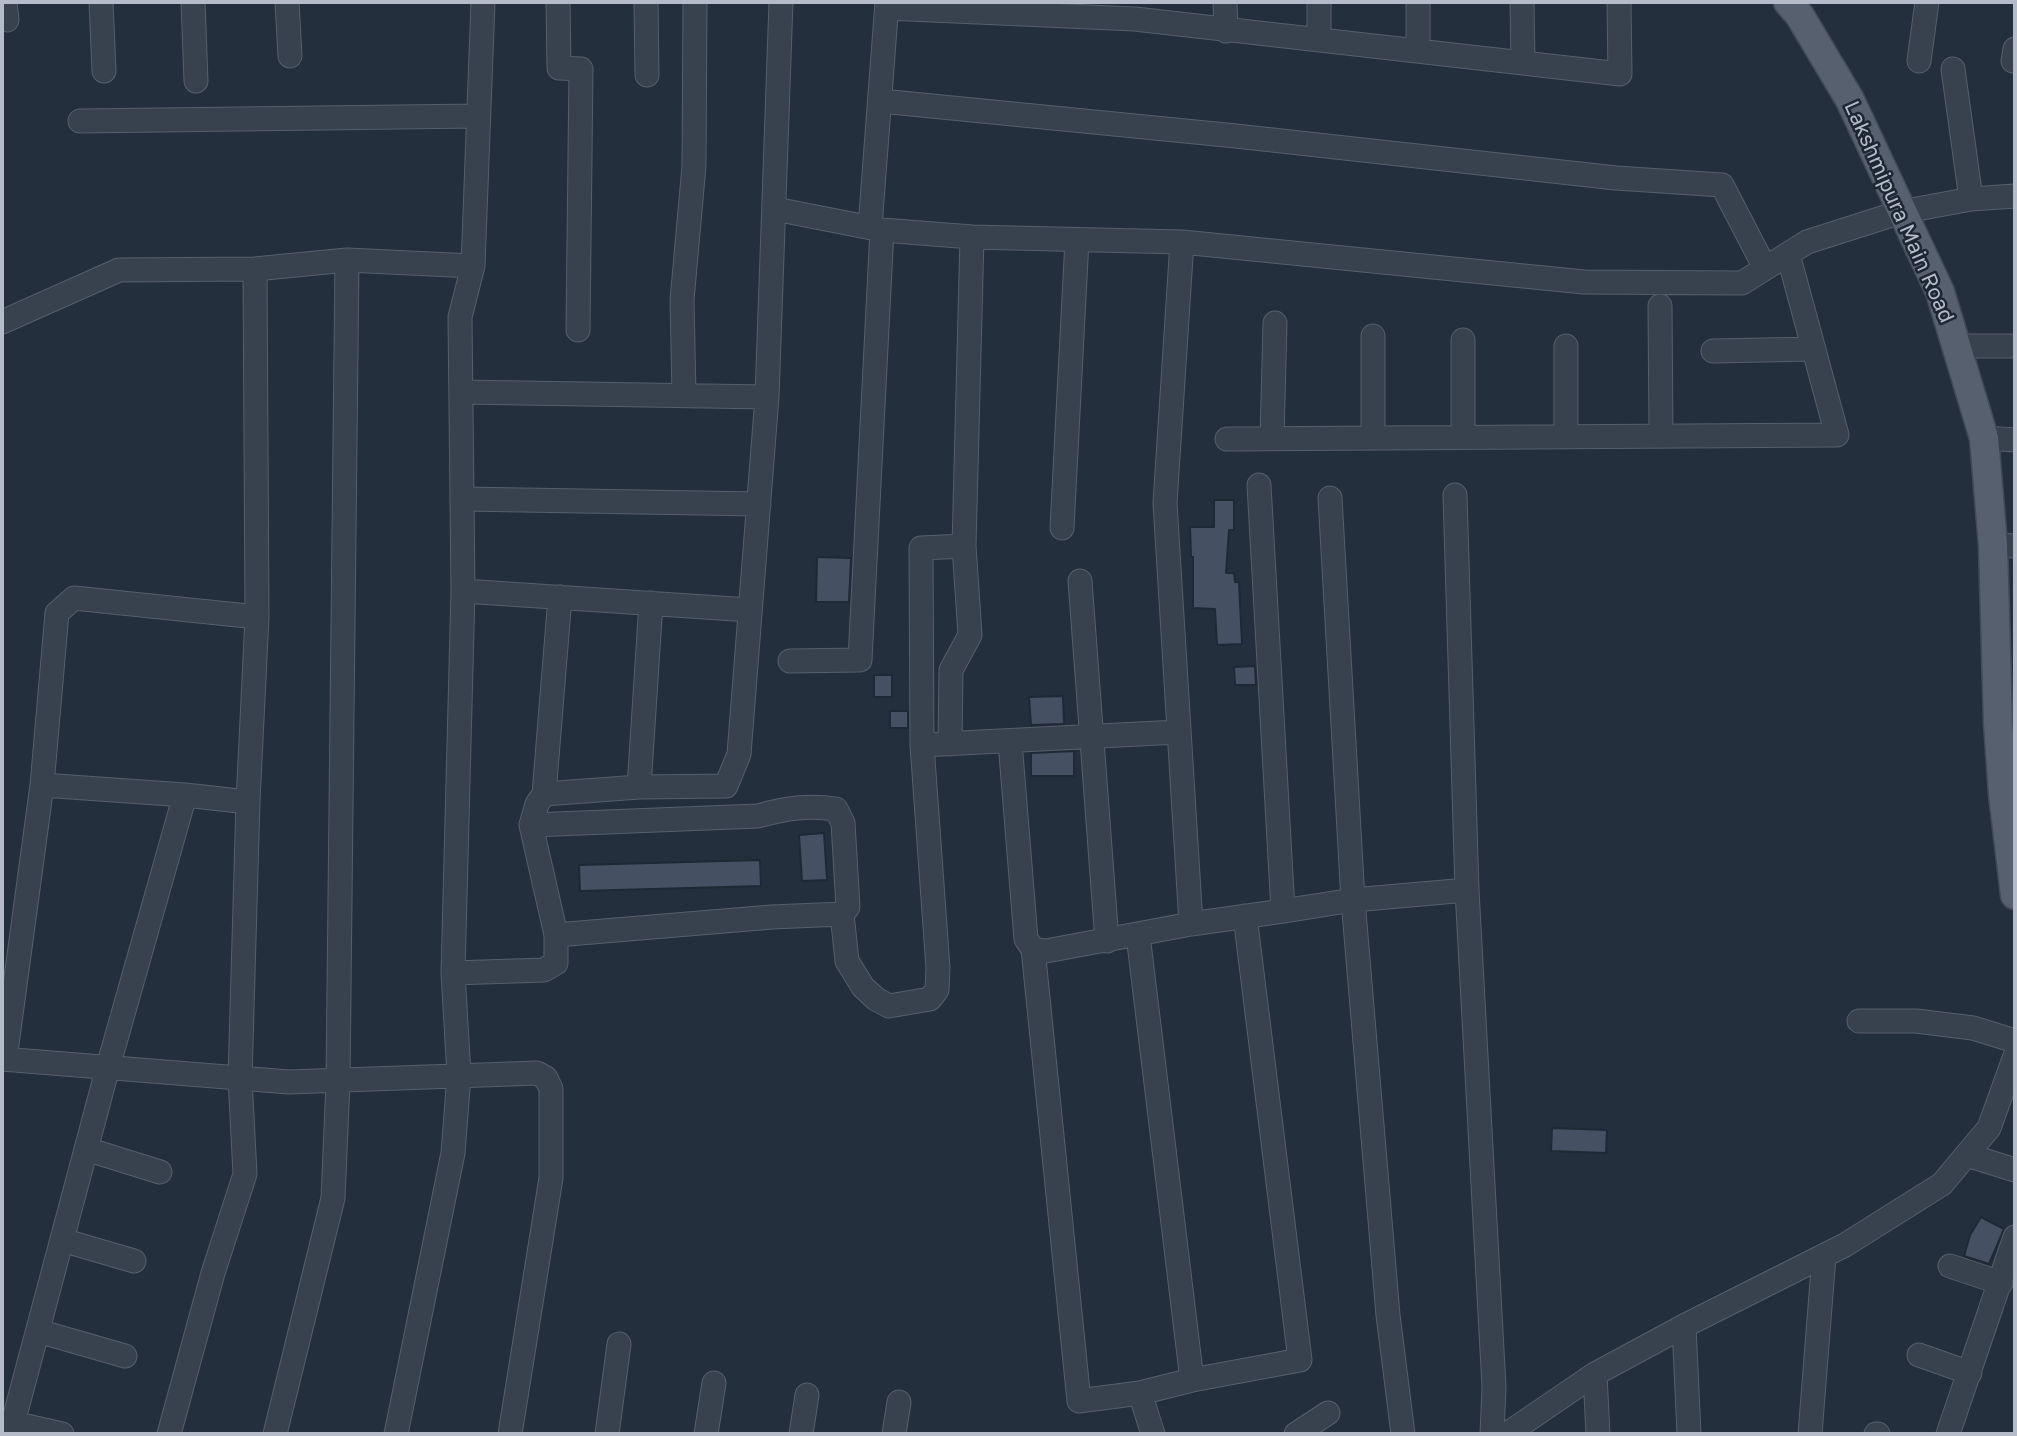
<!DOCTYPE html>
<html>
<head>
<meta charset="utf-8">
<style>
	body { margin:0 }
	#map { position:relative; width:2017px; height:1436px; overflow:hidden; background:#242f3e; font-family:"Golos Text",sans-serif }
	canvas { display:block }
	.frame { position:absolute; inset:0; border:4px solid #b4bcc9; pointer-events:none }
</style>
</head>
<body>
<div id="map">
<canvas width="2017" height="1436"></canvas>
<div class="frame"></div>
</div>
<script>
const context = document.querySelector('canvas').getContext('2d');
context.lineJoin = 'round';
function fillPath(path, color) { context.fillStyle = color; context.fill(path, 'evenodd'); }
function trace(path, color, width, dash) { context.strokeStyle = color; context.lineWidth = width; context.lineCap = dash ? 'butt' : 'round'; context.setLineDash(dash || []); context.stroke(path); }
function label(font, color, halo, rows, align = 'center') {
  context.font = font + ' "Golos Text",sans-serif'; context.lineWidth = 5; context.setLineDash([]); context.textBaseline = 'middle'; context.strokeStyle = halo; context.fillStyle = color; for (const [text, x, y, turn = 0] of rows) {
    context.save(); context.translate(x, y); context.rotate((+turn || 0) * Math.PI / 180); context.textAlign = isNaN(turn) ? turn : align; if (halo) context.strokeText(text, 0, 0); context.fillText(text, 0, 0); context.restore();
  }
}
const building = new Path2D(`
	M1214,500H1234V530H1229L1226,573H1234L1235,582H1239L1242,644L1217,645L1215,609L1193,608V557H1191L1190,527H1214Z
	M817,557L851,558L849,602H816Z
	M1255,666L1256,685H1235L1234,667Z
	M874,675H892V697H874Z
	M1063,696L1064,724L1031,725L1029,697Z
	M890,711H908V728H890Z
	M1074,751V776H1031V753Z
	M824,833L827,880L802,881L799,835Z
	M760,860L761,886L580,891L579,865Z
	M1552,1128L1607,1130L1606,1153L1551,1151Z
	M1981,1217L2004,1229L1989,1264L1964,1256L1970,1235Z`);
fillPath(building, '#455162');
trace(building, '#1f2835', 2);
const minor = new Path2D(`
	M5,2L7,20
	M101,2L104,71
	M193,2L196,81
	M287,2L290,56
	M558,2L559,68L581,69L578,330
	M646,2L647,75
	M1225,2L1226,31
	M1418,2V50
	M1522,2L1523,63
	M887,8L1135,19L1620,74L1619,2
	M1319,39V2
	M1919,61L1927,2
	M2013,61L2015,49
	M1953,69L1971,199
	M881,101L1236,136L1616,178L1722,185L1765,268
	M80,121L478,116
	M775,209L882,230L972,237L1182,242L1584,282L1742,283L1807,242L1901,212L1971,199L2015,196
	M870,227L887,2
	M972,237L964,546L921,548L922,745L1178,732
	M1182,242L1165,503L1191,924
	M1660,306L1661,435
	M2,322L119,270L255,269L347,260L473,266L483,2
	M1373,336V438
	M1958,346H2015
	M1713,351L1814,349
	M461,392L767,397
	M684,395L682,300L694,166L695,2
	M1566,436V346
	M1463,437V340
	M1272,438L1275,323
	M1984,438L2015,440
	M1227,439L1837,435L1788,254
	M1259,485L1283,911
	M1455,495L1467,890L1494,1387L1492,1434
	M1330,498L1353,900L1388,1315L1403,1434
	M463,499L759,504
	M1062,528L1077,240
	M1993,545L2015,546
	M1080,581L1107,941
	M463,591L750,610
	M790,661L860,660L882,230
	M1010,742L1026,939L1033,949L1046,951L1191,924L1283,911L1353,900L1467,890
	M950,744L951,670L970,635L964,546
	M42,785L185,795L248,802
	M639,787L651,603
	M544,794L639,787L726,786L739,754L767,397L781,2
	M531,825L758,816C786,808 808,805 836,809L843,823L848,907L842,914L772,917L556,935
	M842,914L847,961L863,987L876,999L889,1006L930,999L937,990L938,968L922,745
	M1138,935L1192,1380L1300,1360L1245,916
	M1033,949L1079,1401L1140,1393L1153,1434
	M453,973L544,970L556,963V935L531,825L537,804L544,794L560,597
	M1859,1021H1916L1973,1028L2015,1041
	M2,1059L289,1082L537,1073L546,1078L551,1089V1178L510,1434
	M5,1059L42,785L57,613L74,598L257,617
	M86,1149L160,1172
	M1967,1155L2015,1170
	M62,1240L134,1261
	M1950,1266L2001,1283
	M1684,1326L1689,1434
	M38,1331L125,1356
	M1919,1355L1970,1373
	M1595,1374L1598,1434
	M1140,1393L1192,1380
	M13,1423L62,1434
	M10,1434L108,1067L185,795
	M169,1434L213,1273L245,1174L240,1078L248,802L257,617L255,269
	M275,1434L333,1198L338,1082L347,260
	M396,1434L453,1153L459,1075L453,973L463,591L460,317L473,266
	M607,1434L619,1344
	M706,1434L714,1383
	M801,1434L807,1395
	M894,1434L899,1402
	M1296,1434L1328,1413
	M1507,1434L1595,1374L1684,1326L1845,1245L1942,1184L1989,1128L2015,1056
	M1810,1434L1824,1256
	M1876,1434H1878
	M1948,1434L2015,1237`);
const major = new Path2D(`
	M1788,2L1800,16L1850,100L1940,292L1984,438L1993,545L1998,723L2003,794L2015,895`);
trace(minor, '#565f6c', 25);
trace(major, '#414a57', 31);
trace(minor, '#38414e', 23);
trace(major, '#56606e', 28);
label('21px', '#b4bcc9', '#1d2633', [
	["Lakshmipura Main Road",1899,212,66]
]);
</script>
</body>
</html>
